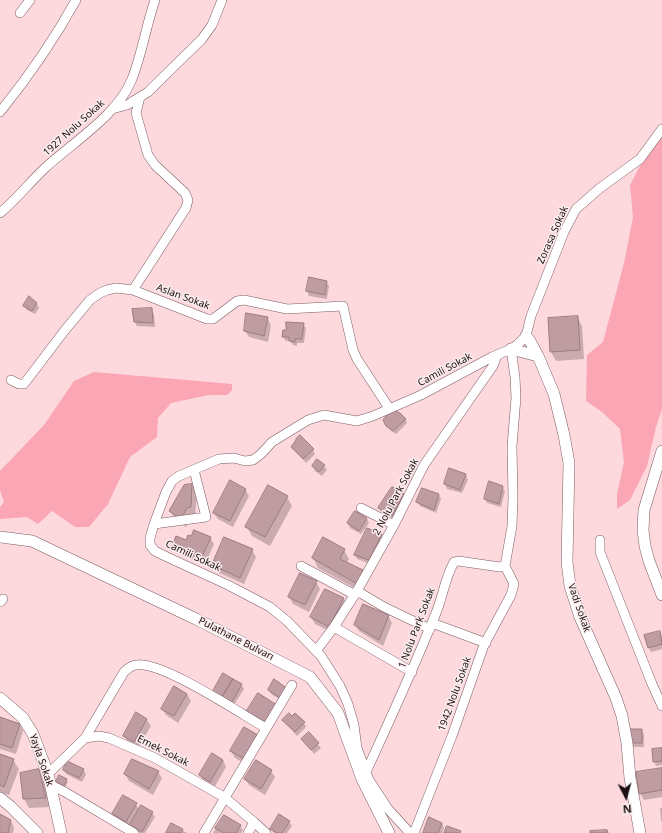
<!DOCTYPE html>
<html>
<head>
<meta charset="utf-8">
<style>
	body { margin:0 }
	#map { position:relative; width:662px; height:833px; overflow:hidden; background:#fdd8dd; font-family:"Noto Sans",sans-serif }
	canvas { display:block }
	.north { position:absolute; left:606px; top:777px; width:40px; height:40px; -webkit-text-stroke:3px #fbecee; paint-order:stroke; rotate:174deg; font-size:11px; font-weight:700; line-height:16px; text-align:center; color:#1c1012 }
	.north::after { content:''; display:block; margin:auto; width:14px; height:18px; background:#1c1012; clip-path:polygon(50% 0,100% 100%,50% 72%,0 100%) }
</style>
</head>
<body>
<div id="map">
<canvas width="662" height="833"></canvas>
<div class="north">N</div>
</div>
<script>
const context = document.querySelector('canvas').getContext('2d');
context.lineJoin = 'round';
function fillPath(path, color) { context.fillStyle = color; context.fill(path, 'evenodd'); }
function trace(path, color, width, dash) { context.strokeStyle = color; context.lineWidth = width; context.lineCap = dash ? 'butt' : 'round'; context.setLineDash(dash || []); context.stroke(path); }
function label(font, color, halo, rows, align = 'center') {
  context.font = font + ' "Noto Sans",sans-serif'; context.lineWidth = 3; context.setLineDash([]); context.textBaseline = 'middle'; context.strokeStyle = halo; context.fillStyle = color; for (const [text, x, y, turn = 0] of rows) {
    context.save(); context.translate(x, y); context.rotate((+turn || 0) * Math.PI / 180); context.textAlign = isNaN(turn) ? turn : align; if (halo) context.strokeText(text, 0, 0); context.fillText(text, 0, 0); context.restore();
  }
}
fillPath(new Path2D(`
	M662,138V409L656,427L647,466L630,500L617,509V494L624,462L620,429L602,412L586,401L587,355L603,342L624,263L633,217L630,185L641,164Z
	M94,372L232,384V390L227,395H209L171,403L158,418L157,437L130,457L108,504L89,527H75L52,511L38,524L27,517L0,519V507L4,502L0,490V471L44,425L74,381Z`), '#fba6b4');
fillPath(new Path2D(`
	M309,278L326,282L329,286L327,299L309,296L307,291Z
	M29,298L37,304L39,308L35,314L27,310L24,306Z
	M151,309L154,314L155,327L137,326L135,322Z
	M577,317L582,326L584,359L556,361L551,352Z
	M267,318L271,325L268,342L249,337L245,331Z
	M303,324L306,328L304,343H297V346L293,345L290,341H286L283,337Z
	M405,419L407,423L396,434L390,430L384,420Z
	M293,447L313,450L315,454L306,463Z
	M317,460L324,466L327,470L322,476L315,471L313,466Z
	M450,469L466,475L468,480L462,493L447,489L445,484Z
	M192,485L197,494L195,516L192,517L186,527L176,520L170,511Z
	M502,487L505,491L501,507L487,503L485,499Z
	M245,489L249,496L233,527L218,519L214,513Z
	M403,495L406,499L394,520L381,512L379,508Z
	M439,495L441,499L436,513L420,506L417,502Z
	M287,497L292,506L270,546L252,536L247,527Z
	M367,519L369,523L361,534L350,528L348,523Z
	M381,534L383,539L371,564L357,559L355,555Z
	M210,538L214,544L205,565L177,553L173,546L186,541Z
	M252,550L256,557L244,584L217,572L213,565Z
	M344,550L349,559L347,563L362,570L368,579L362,592L318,568L313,558Z
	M316,582L320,589L309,612L293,604L289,597Z
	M326,590L344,599L347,606L333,633L315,624L311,617Z
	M388,616L392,623L383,646L359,631L355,625Z
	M660,632L662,636V649L651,652L649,648Z
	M241,684L244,689L234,705L216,696L214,691Z
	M288,689L284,702L271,694L269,690Z
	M187,694L191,701L178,723L166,715L162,709Z
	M137,714L147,720L151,726L138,748L128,742L124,736Z
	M292,717L304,723L306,727L297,736L283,720Z
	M0,718L20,725L23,731L16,754L0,749Z
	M244,728L248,765L235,758L231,751Z
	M642,730L644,735V747H631L629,743Z
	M309,733L321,748L314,754L303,739Z
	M662,749V765L656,766L654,761Z
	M0,755L13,760L19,769L9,795L0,792Z
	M223,760L226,767L214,788L204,782L200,775Z
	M83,769L86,774L82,782L66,774L64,770Z
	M662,769V797L644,800L640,793Z
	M38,770L44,779L51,807L29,808L24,799Z
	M271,771L275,777L265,795L249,785L245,779Z
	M158,772L162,778L153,795L129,781L125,774Z
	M60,776L68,782L65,787L57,782Z
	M136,804L139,809L152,813L155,817L145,833H140L133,829L131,826L130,828L117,820L113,814Z
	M660,808H662V822L661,821Z
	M0,815L10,820L14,827L13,833H0Z
	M224,816L240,826L243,830L241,833H213Z
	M289,822L292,826L287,833H274L271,829Z
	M442,823L444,828L442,833H424Z
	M172,824L187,833H167Z`), '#0003');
const building = new Path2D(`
	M309,277L327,281L325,295L306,291Z
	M29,296L37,303L32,311L23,306Z
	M152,308L153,323L134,322L132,309Z
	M246,313L268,317L264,336L244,331Z
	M578,316L580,350L550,352L548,318Z
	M286,322L304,323L302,339H295V342L289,341V337H282L283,330H286Z
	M393,410L400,413L406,419L393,431L386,426L383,420L389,412L391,413Z
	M300,435L314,449L303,459L291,447L296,440V439Z
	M317,459L325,465L319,472L312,466Z
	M449,468L466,474L460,490L444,484Z
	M230,480L246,489L230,521L213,513Z
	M489,481L503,486L499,504L484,499Z
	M192,484L191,507L187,508L181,519L169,511L184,485Z
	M268,485L288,496L265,537L245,527Z
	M392,487L397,488L404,494L392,516L378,508Z
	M422,488L439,494L434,510L416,502Z
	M355,511L367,518L359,531L347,523Z
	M367,528L382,534L369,560L354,555Z
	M194,530L211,537L201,559L172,546L176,536L186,540L188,535L191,536Z
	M224,537L253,549L240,578L212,565Z
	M323,537L345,549L340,559L363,570L357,584L312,558Z
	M300,573L317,581L305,605L288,597Z
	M325,589L344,598L329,627L310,617Z
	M363,604L389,615L379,640L354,625Z
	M660,631L662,644L648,648L644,635Z
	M223,673L233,679L222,697L213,691Z
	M233,679L242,684L232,702L222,697Z
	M274,679L288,689L282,699L268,690Z
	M174,686L187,694L174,716L161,709Z
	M258,693L277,705L265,724L246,712Z
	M136,712L147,719L134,742L123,736Z
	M289,713L292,716L295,713L305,722L295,732L282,720Z
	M0,717L20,724L12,748L0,744Z
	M244,727L258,735L245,759L230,751Z
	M628,729H642V743H628Z
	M309,732L319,743L311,750L301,739Z
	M662,748V761L653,762L652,749Z
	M212,753L223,760L210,782L199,775Z
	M0,754L14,759L4,787L0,785Z
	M132,759L159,771L149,789L124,774Z
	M256,760L272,770L261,789L244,779Z
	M67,761L84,769L79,778L63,770Z
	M662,768V790L639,794L636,772Z
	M39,769L46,798L23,799L20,773Z
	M59,775L67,779L64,786L56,782Z
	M123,795L137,803L126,822L112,814Z
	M141,805L153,812L142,832L130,825Z
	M0,814L11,820L8,833H0Z
	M279,814L290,821L282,833H277L270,829Z
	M224,815L241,825L236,833H224L215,828Z
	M429,817L442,823L438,833H423Z
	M171,823L183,829L181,833H166Z
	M447,826L461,831L460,833H444Z
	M607,830L608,833H590V831Z`);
fillPath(building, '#bf9ca1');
trace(building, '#9d7b80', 1);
const minor = new Path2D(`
	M20,13L30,0
	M112,109L127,105L148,92L202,39L212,25L222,0
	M0,112C29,76 54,40 76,0
	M0,213C16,200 30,182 45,168C73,142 118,115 132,79C142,54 146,26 155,0
	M133,290L186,208L188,200L185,193L155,165L148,155L136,113L140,97
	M11,380L19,384H24L65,330L90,300L100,293L107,290L116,288L133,290L207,319H213L237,301L244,300L287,309L343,306L353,350L357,359L389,408
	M361,508L394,525
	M154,524L206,517L194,470
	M600,540V552L652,684L662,706
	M301,566L355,595
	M357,591L384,607L430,629
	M0,602L3,599
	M432,623L486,643
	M334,627L412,672
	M316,651L334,627L357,591L394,525L424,465L486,376L493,366L497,355
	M85,738L124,672C128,668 132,665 137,665C162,661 241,714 266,728
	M366,772C390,720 414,667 436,613C443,596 445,578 454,562L458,561L500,567L505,566L512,526L513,498L512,446L516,398L515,377L511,349
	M48,774L85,738L99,736L109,738L155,758L224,797L254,822L266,833
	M51,785L65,792L134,833
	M204,833L292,685
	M248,833L254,822
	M410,833L388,809L369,780L357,748L354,725L348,704L340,686L321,656L287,621L270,607L228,585L167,557L155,551L150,545V538L154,524L166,492L172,481L179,476L219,459L234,458L245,461L253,460L261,454L272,442L308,420L324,415L357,421L373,416L421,395L492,357L511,349L517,345L526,336L531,316L564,232L576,209L600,188L640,159L662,129
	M414,833L452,736L484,645L511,595L514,584L505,566`);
const tertiary = new Path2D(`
	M526,336L530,341L538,356L554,394L564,435L569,463L567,562L570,586L580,617L616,698L622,716L627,743L630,778L640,833
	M511,349L538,356
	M662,451L644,510L643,530L645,546L649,561L662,595
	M0,537L32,541L196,619L310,677L338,713L362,779L389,833
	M0,698L23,718L33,734L48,774L61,833
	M0,798L10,806L37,833`);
trace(minor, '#7b5b60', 10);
trace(tertiary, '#7b5b60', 12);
trace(minor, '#fff', 9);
trace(tertiary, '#fff', 11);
label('10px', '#1c1012', '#fbecee', [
	["1927 Nolu Sokak",74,128,-42],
	["Zorasa Sokak",553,235,-66],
	["Aslan Sokak",183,297,20],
	["Camili Sokak",445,370,-28],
	["2 Nolu Park Sokak",396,497,-62],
	["Camili Sokak",193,556,25],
	["Vadi Sokak",579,608,71],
	["1 Nolu Park Sokak",417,628,-69],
	["Pulathane Bulvarı",236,639,27],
	["1942 Nolu Sokak",455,694,-70],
	["Emek Sokak",163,751,27],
	["Yayla Sokak",41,760,71]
]);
</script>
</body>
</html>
